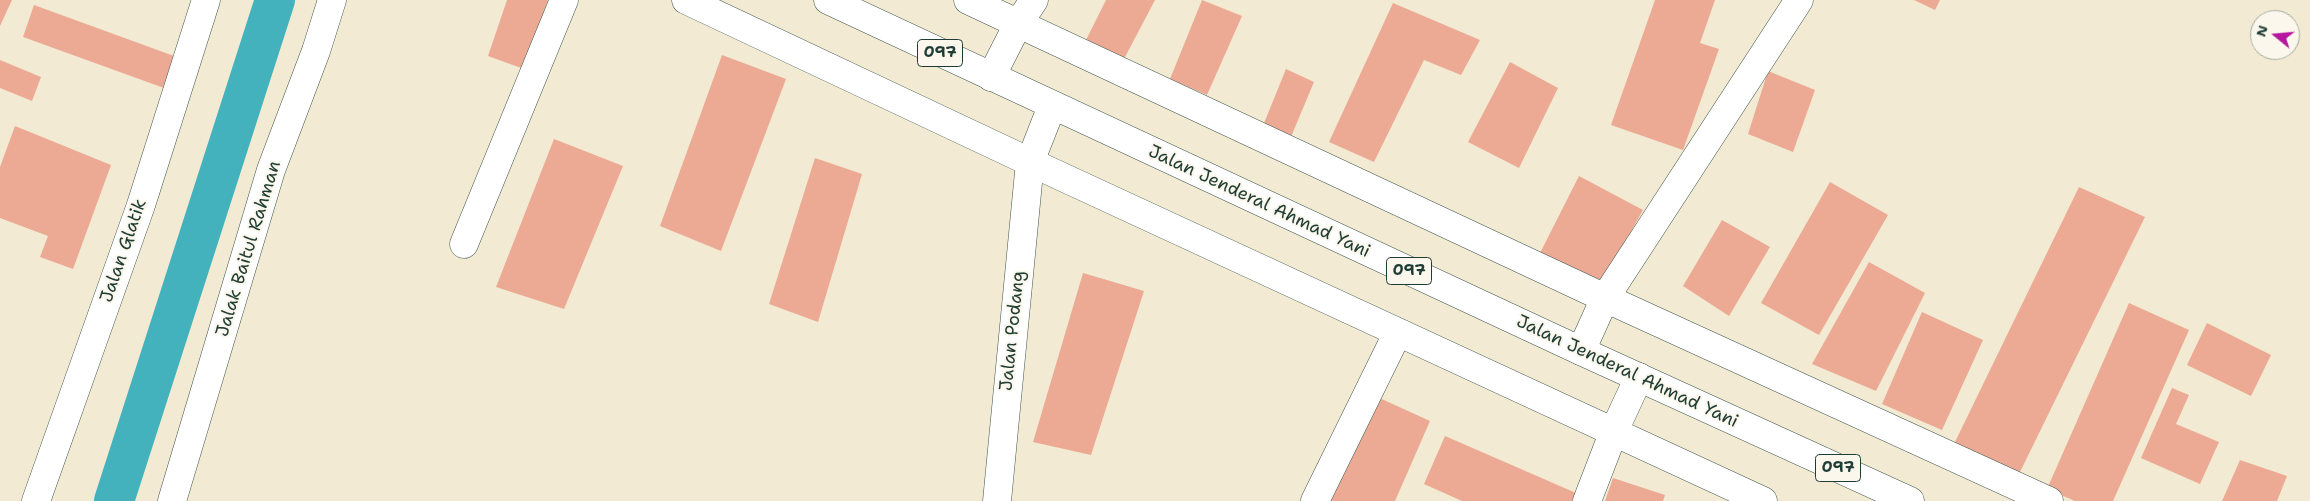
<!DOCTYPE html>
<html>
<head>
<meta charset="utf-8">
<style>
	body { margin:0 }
	#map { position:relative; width:2310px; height:501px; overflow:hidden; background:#f2ead2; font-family:"Shantell Sans",sans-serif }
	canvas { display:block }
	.north { position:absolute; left:2250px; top:10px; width:50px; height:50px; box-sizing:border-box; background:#fbf7ec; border:1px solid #a3ada2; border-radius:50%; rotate:287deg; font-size:14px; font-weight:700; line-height:20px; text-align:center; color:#1f3d34 }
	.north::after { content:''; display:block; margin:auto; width:18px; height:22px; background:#b5179e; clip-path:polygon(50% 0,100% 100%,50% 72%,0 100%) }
</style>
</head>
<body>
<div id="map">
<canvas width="2310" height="501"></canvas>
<div class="north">N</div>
</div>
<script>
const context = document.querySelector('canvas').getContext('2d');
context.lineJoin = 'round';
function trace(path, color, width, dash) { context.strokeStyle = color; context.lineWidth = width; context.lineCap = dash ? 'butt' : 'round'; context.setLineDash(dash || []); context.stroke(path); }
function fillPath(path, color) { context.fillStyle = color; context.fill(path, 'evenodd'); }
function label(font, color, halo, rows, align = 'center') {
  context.font = font + ' "Shantell Sans",sans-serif'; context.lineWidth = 4; context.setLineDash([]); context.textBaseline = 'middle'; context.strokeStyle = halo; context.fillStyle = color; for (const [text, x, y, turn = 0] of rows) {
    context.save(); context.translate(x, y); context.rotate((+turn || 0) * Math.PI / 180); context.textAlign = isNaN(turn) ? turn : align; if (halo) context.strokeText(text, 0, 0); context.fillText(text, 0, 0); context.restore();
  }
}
trace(new Path2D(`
	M114,501L275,0`), '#43b2bc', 40);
fillPath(new Path2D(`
	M0,0H12L0,26Z
	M507,0H548L524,69L488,56Z
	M1106,0H1155L1124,59L1085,42Z
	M1202,0L1242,16L1207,95L1170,79Z
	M1655,0H1715L1700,43L1719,49L1683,150L1611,125Z
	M1914,0H1940L1935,10Z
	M1393,3L1480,40L1461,75L1424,60L1374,162L1329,142Z
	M34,5L174,56L164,88L23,37Z
	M722,55L786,79L721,251L660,226Z
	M0,60L41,77L32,101L0,88Z
	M1510,62L1558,88L1519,168L1468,142Z
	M1286,69L1314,82L1288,144L1260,133Z
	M1768,71L1815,90L1793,152L1748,134Z
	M15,126L111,165L73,269L40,257L48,236L0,218V167Z
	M554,139L623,166L564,309L496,287Z
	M815,158L862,174L818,322L769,304Z
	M1579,176L1643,210L1599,288L1540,253Z
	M1830,182L1888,215L1819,335L1761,303Z
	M2079,187L2145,217L2019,474L1954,444Z
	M1722,220L1770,247L1729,316L1683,286Z
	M1869,262L1925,293L1876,391L1812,364Z
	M1083,273L1144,291L1091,455L1033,442Z
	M2129,303L2189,330L2113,501H2075L2047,489Z
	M1922,312L1983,340L1942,430L1882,404Z
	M2207,323L2271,355L2251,396L2187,365Z
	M2172,388L2189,395L2176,424L2219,442L2200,484L2141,458Z
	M1375,396L1430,421L1395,501H1327Z
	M1445,436L1576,493L1572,501H1462L1424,484Z
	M2240,460L2287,476L2277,501H2222Z
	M1613,478L1665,495L1663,501H1605Z`), '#ecaa94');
const minor = new Path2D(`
	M686,0L1030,162L1763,501
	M968,0L1605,298L2049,501
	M991,77L1018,24L1034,0
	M464,244L564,0
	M1581,351L1605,298L1799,0
	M36,501L141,205L206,0
	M172,501L271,170L316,51L332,0
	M997,501L1030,162L1052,106
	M1315,501L1398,332
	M1587,501L1614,431L1639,377`);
const major = new Path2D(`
	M828,0L1581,351L1910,501`);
trace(minor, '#3f574c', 29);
trace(major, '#3f574c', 29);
trace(minor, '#fff', 28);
trace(major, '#fff', 28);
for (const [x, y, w] of [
	[940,53,45],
	[1409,271,45],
	[1838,468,45]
]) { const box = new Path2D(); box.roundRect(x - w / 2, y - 13.5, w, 27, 4); context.fillStyle = '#fbf7ec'; context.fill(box); trace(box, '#1f3d34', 1); }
label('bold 16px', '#1f3d34', null, [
	["097",940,53],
	["097",1409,271],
	["097",1838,468]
]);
label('18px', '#1f3d34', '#fbf7ec', [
	["Jalan Jenderal Ahmad Yani",1259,202,25],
	["Jalak Baitul Rahman",249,249,-73],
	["Jalan Glatik",124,251,-71],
	["Jalan Podang",1013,331,-84],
	["Jalan Jenderal Ahmad Yani",1627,372,25]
]);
</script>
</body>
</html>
